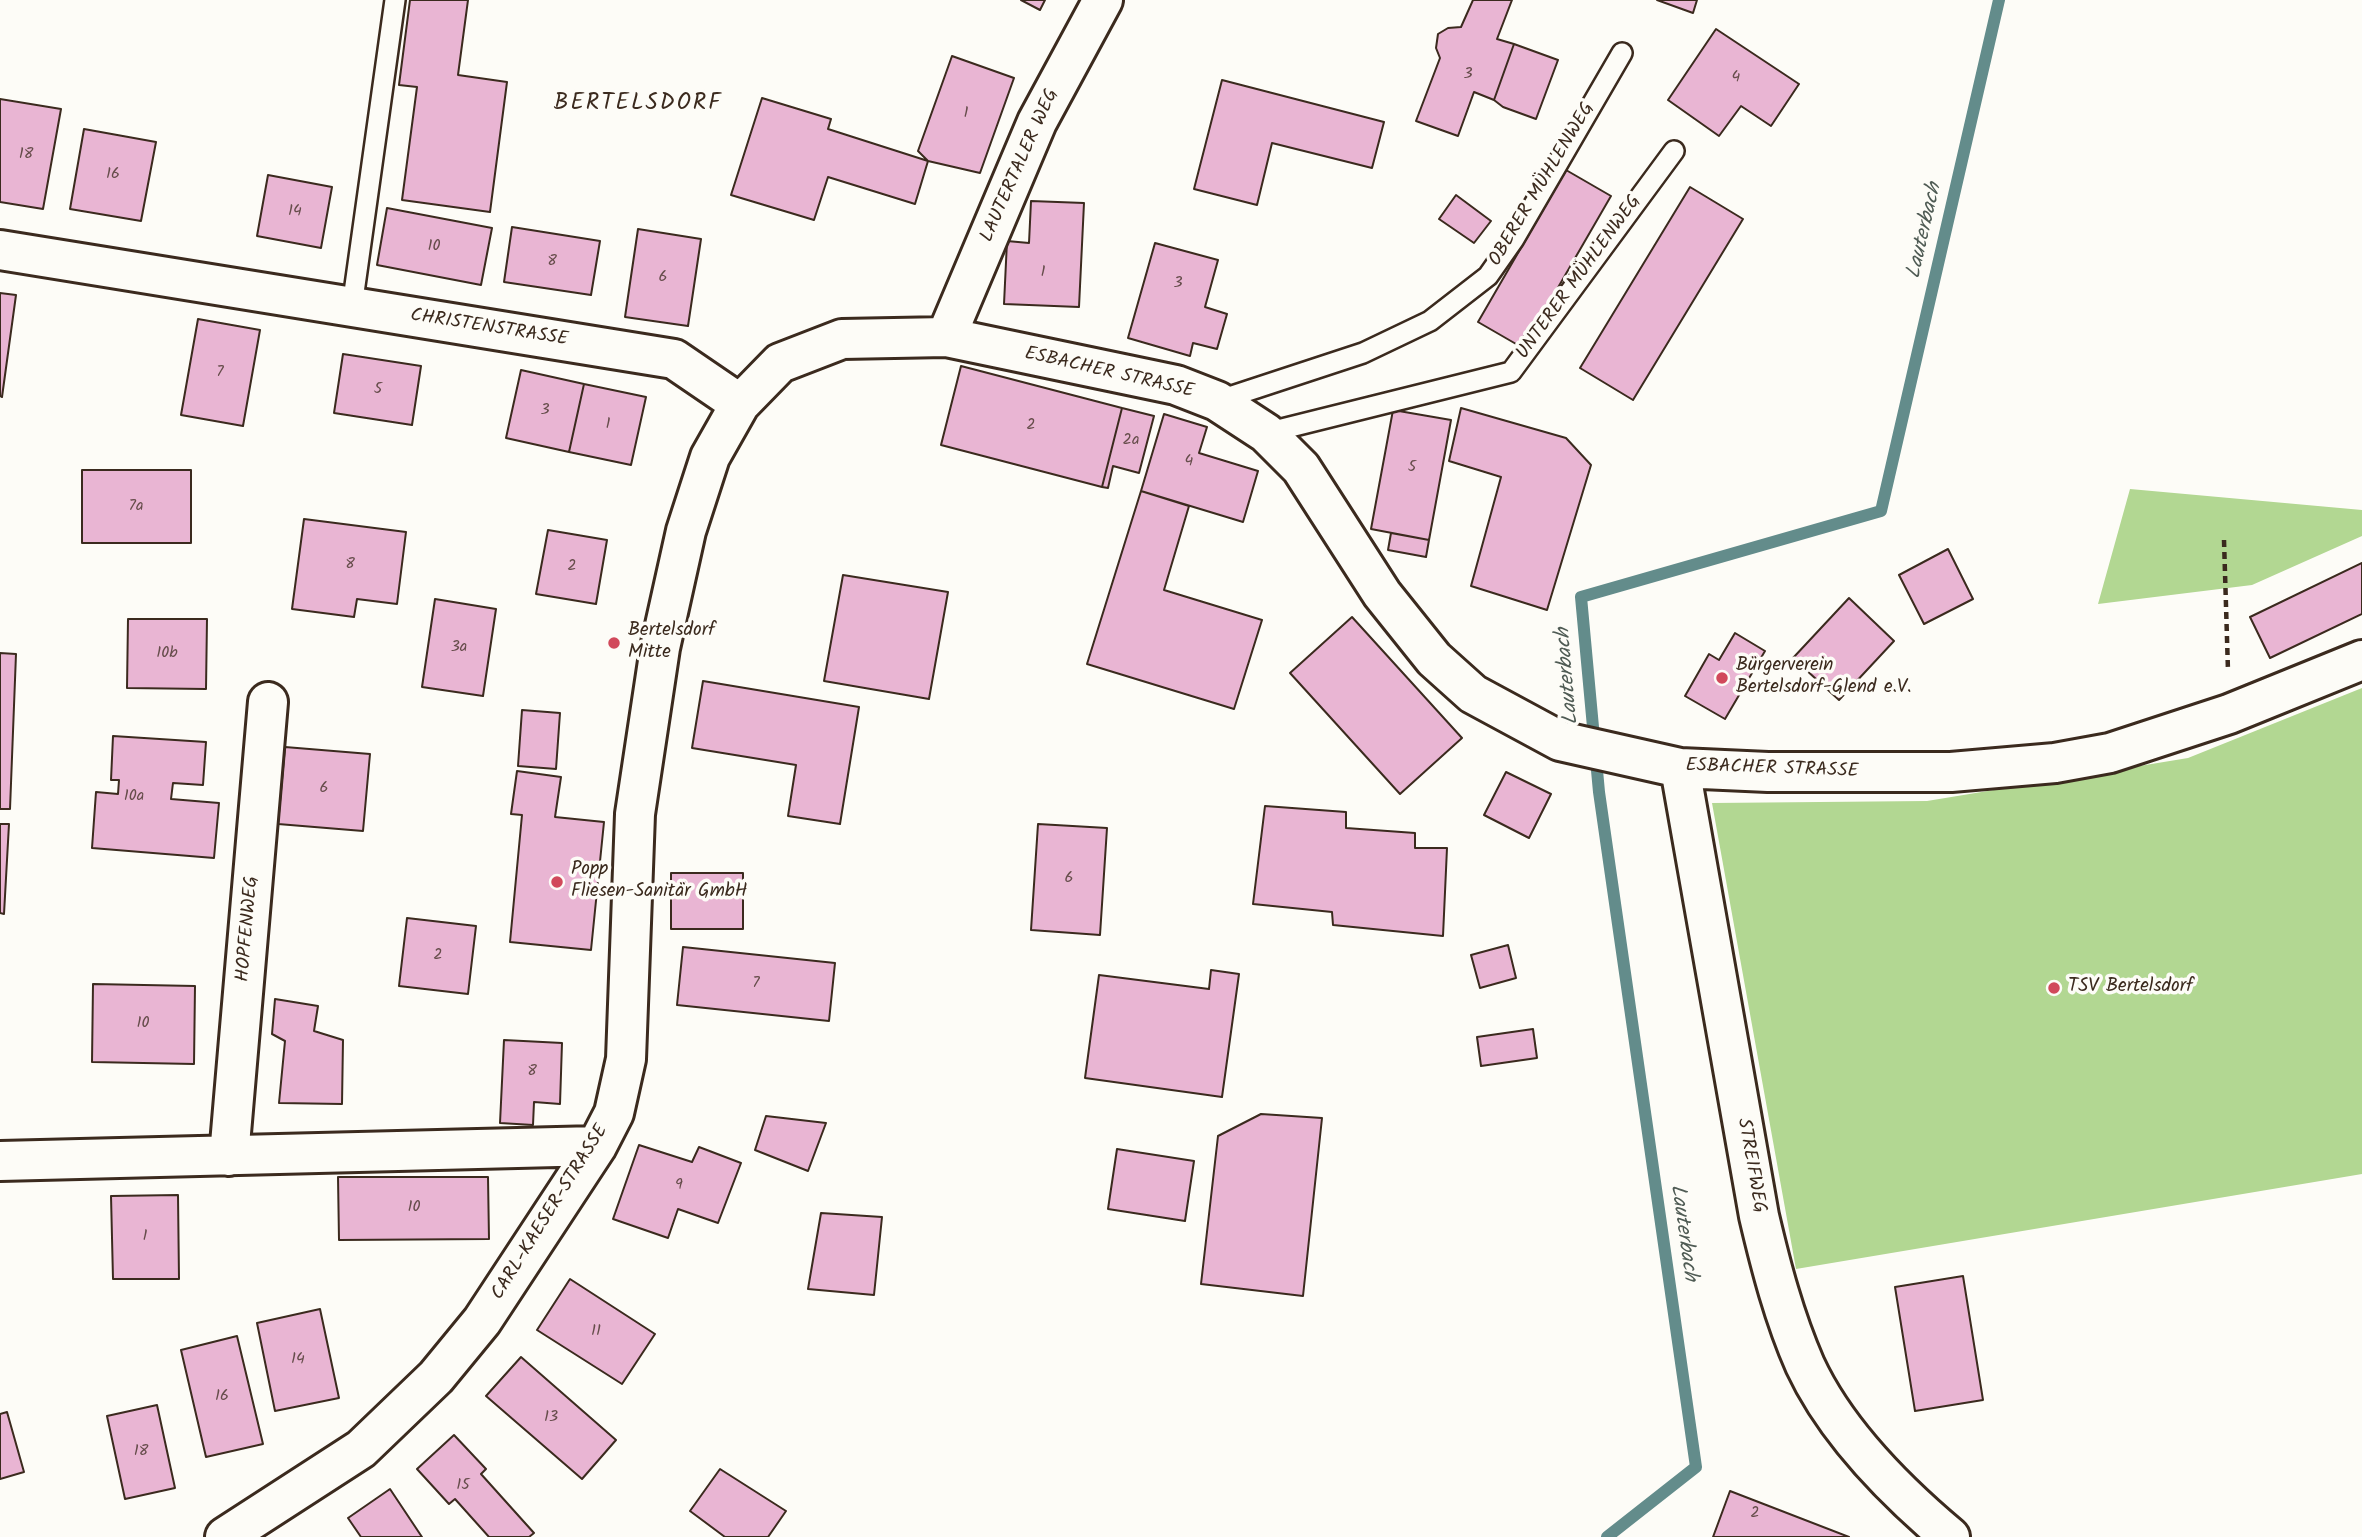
<!DOCTYPE html>
<html>
<head>
<meta charset="utf-8">
<style>
	body { margin:0 }
	canvas { display:block; background:#fdfcf7 }
</style>
</head>
<body>
<canvas width="2362" height="1537"></canvas>
<script>
const context = document.querySelector('canvas').getContext('2d');
context.lineJoin = 'round';
function fillPath(path, color) { context.fillStyle = color; context.fill(path, 'evenodd'); }
function trace(path, color, width, dash) { context.strokeStyle = color; context.lineWidth = width; context.lineCap = dash ? 'butt' : 'round'; context.setLineDash(dash || []); context.stroke(path); }
function label(font, color, halo, rows, align = 'center') {
  context.font = font + ' Kalam,sans-serif'; context.lineWidth = 7; context.setLineDash([]); context.textBaseline = 'middle'; context.strokeStyle = halo; context.fillStyle = color; for (const [text, x, y, turn = 0] of rows) {
    context.save(); context.translate(x, y); context.rotate((+turn || 0) * Math.PI / 180); context.textAlign = isNaN(turn) ? turn : align; if (halo) context.strokeText(text, 0, 0); context.fillText(text, 0, 0); context.restore();
  }
}
fillPath(new Path2D(`
	M2130,489L2362,510V536L2252,585L2098,604Z
	M2362,688V1174L1796,1269L1712,803L1927,801L2188,758Z`), '#b2d792');
trace(new Path2D(`
	M1607,1537L1696,1467L1599,792L1581,597L1881,511L1999,0`), '#638c8b', 12);
const building = new Path2D(`
	M410,0H468L458,75L507,82L490,212L402,200L417,87L399,85Z
	M1021,0H1045L1040,10Z
	M1473,0H1512L1497,39L1514,44L1494,100L1474,92L1458,136L1416,121L1440,58L1436,48L1438,34L1448,28L1461,27Z
	M1657,0H1697L1693,13Z
	M1716,29L1799,84L1771,126L1741,106L1719,136L1668,100Z
	M1514,44L1558,60L1536,119L1503,107L1494,100Z
	M952,56L1014,78L980,173L928,161L918,151Z
	M1222,80L1384,122L1372,168L1272,143L1257,205L1194,189Z
	M762,98L831,119L828,129L928,161L915,204L828,177L814,220L731,195Z
	M0,99L61,109L43,209L0,202Z
	M84,129L156,142L141,221L70,209Z
	M1566,170L1611,196L1523,348L1478,322Z
	M268,175L332,187L321,248L257,236Z
	M1690,187L1743,219L1633,400L1580,368Z
	M1456,195L1491,221L1474,243L1439,219Z
	M1031,201L1084,203L1079,307L1004,304L1007,241L1029,243Z
	M387,208L492,228L481,285L377,265Z
	M512,227L600,241L591,295L504,282Z
	M638,229L701,239L688,326L625,317Z
	M1155,243L1218,260L1205,307L1227,314L1217,349L1193,343L1190,356L1128,338Z
	M0,293L16,295L2,397L0,396Z
	M198,319L260,330L243,426L181,415Z
	M343,354L421,366L412,425L334,413Z
	M961,366L1122,408L1102,487L941,445Z
	M521,370L584,384L569,452L506,438Z
	M584,384L646,397L631,465L569,452Z
	M1122,408L1154,416L1139,473L1113,466L1108,488L1102,487Z
	M1461,408L1566,438L1591,465L1547,610L1471,586L1501,477L1449,461Z
	M1393,410L1451,420L1429,540L1371,529Z
	M1164,414L1207,427L1199,453L1258,471L1243,522L1141,491Z
	M82,470H191V543H82Z
	M1141,491L1189,506L1164,590L1262,620L1234,709L1087,664Z
	M304,519L406,532L397,604L357,599L354,617L292,609Z
	M548,530L607,540L596,604L536,594Z
	M1391,533L1429,540L1426,557L1388,550Z
	M1948,549L1973,599L1924,624L1899,575Z
	M2362,563V614L2270,658L2250,617Z
	M843,575L948,592L929,699L824,681Z
	M1849,598L1894,641L1839,700L1793,658Z
	M435,599L496,609L483,696L422,687Z
	M1352,617L1462,738L1400,794L1290,673Z
	M128,619H207L206,689L127,688Z
	M1735,633L1765,651L1725,719L1685,696L1709,654L1719,660Z
	M0,653L16,654L10,809H0Z
	M703,681L859,707L840,824L788,816L796,765L692,748Z
	M522,710L560,713L556,769L518,766Z
	M113,736L206,742L203,785L173,783L171,799L219,803L214,858L92,848L96,792L118,794L119,780H111Z
	M285,747L370,754L363,831L278,824Z
	M517,771L561,777L555,817L604,822L591,950L510,942L522,815L511,814Z
	M1506,772L1551,794L1529,838L1484,815Z
	M1265,806L1346,812V828L1415,833V848H1447L1443,936L1333,925L1332,912L1253,904Z
	M0,824H9L4,914L0,913Z
	M1038,824L1107,828L1100,935L1031,930Z
	M671,873H743V929H671Z
	M407,918L476,926L468,994L399,986Z
	M1508,945L1516,978L1480,988L1471,955Z
	M683,947L835,963L829,1021L677,1005Z
	M1211,970L1239,974L1222,1097L1085,1078L1099,975L1209,989Z
	M93,984L195,986L194,1064L92,1062Z
	M275,999L318,1006L314,1031L343,1040L342,1104L279,1103L285,1041L272,1034Z
	M1533,1029L1537,1058L1481,1066L1477,1037Z
	M504,1040L562,1043L560,1104L534,1102L533,1125L500,1123Z
	M1261,1114L1322,1118L1303,1296L1201,1284L1218,1136Z
	M766,1116L826,1123L808,1171L755,1150Z
	M639,1145L692,1162L699,1147L741,1163L718,1223L678,1209L668,1238L613,1219Z
	M1117,1149L1194,1161L1185,1221L1108,1209Z
	M338,1177H488L489,1239L339,1240Z
	M178,1195L179,1279H113L111,1196Z
	M821,1213L882,1217L874,1295L808,1289Z
	M1963,1276L1983,1400L1915,1411L1895,1287Z
	M570,1279L655,1334L622,1384L537,1330Z
	M320,1309L339,1398L275,1411L257,1323Z
	M237,1336L263,1444L206,1457L181,1350Z
	M521,1357L616,1440L582,1479L486,1396Z
	M157,1405L175,1488L125,1499L107,1416Z
	M7,1412L24,1472L0,1479V1414Z
	M454,1435L486,1469L481,1474L534,1533L529,1537H489L455,1499L449,1504L417,1469Z
	M720,1469L786,1511L768,1537H725L690,1511Z
	M390,1489L422,1537H361L348,1518Z
	M1730,1491L1849,1537H1713Z`);
fillPath(building, '#e9b5d3');
trace(building, '#3b2a1e', 2);
const service = new Path2D(`
	M352,307L395,0
	M1217,401L1363,353L1430,321L1488,276L1514,239L1622,53
	M1266,433L1511,372L1674,151`);
const minor = new Path2D(`
	M0,250L674,359L740,404
	M946,337L1037,122L1103,0
	M1680,768L1759,1216C1771,1267 1784,1317 1805,1365C1836,1432 1894,1490 1950,1537
	M229,1156L268,702
	M0,1161L597,1146
	M225,1537L361,1449L436,1377L482,1321L597,1146L614,1113L626,1059L635,814L660,648L686,531L710,457L740,404L780,363L842,339L946,337L1176,385L1217,401L1266,433L1301,468L1382,594L1434,659L1473,694L1560,741L1680,768L1768,772H1951L2055,763L2110,753L2229,714L2362,660`);
trace(service, '#3b2a1e', 24);
trace(minor, '#3b2a1e', 44);
trace(new Path2D(`
	M2224,540L2228,671`), '#3b2a1e', 4.5, [7, 5]);
trace(service, '#fdfcf7', 19);
trace(minor, '#fdfcf7', 38);
for (const [x, y, r, color] of [
	[614,643,7,"#d1495b"],
	[1722,678,7,"#d1495b"],
	[557,882,7,"#d1495b"],
	[2054,988,7,"#d1495b"]
]) { const dot = new Path2D(); dot.arc(x, y, r, 0, 2 * Math.PI); context.fillStyle = color; context.fill(dot); trace(dot, '#fdfcf7', 2.5); }
label('16px', '#664d4b', null, [
	["3",1468,75],
	["4",1736,78],
	["1",966,114],
	["18",26,155],
	["16",113,175],
	["14",295,212],
	["10",434,247],
	["8",552,262],
	["1",1043,273],
	["6",663,278],
	["3",1178,284],
	["7",220,373],
	["5",378,390],
	["3",545,411],
	["1",608,425],
	["2",1031,426],
	["2a",1131,441],
	["4",1189,462],
	["5",1412,468],
	["7a",136,507],
	["8",350,565],
	["2",572,567],
	["3a",459,648],
	["10b",167,654],
	["6",324,789],
	["10a",134,797],
	["6",1069,879],
	["2",438,956],
	["7",756,984],
	["10",143,1024],
	["8",532,1072],
	["9",679,1186],
	["10",414,1208],
	["1",145,1237],
	["11",596,1332],
	["14",298,1360],
	["16",222,1397],
	["13",551,1418],
	["18",141,1452],
	["15",463,1486],
	["2",1755,1514]
]);
label('19px', '#3b2a1e', '#fdfcf7', [
	["LAUTERTALER WEG",1021,166,-66],
	["OBERER MÜHLENWEG",1543,185,-59],
	["UNTERER MÜHLENWEG",1580,278,-54],
	["CHRISTENSTRASSE",489,329,9],
	["ESBACHER STRASSE",1109,374,13],
	["ESBACHER STRASSE",1772,770,2],
	["HOPFENWEG",249,929,-85],
	["STREIFWEG",1750,1166,80],
	["CARL-KAESER-STRASSE",551,1213,-58]
]);
label('19px', '#3b2a1e', '#fdfcf7', [
	["Bertelsdorf",628,632],
	["Mitte",628,654],
	["Bürgerverein",1736,667],
	["Bertelsdorf-Glend e.V.",1736,689],
	["Popp",571,871],
	["Fliesen-Sanitär GmbH",571,893],
	["TSV Bertelsdorf",2068,988]
], 'left');
label('italic 21px', '#4f5b54', '#fdfcf7', [
	["Lauterbach",1926,231,-77],
	["Lauterbach",1569,676,-95],
	["Lauterbach",1682,1233,82]
]);
context.letterSpacing = '2px';
label('23px', '#3b2a1e', '#fdfcf7', [
	["BERTELSDORF",638,105]
]);
context.letterSpacing = '0px';
</script>
</body>
</html>
